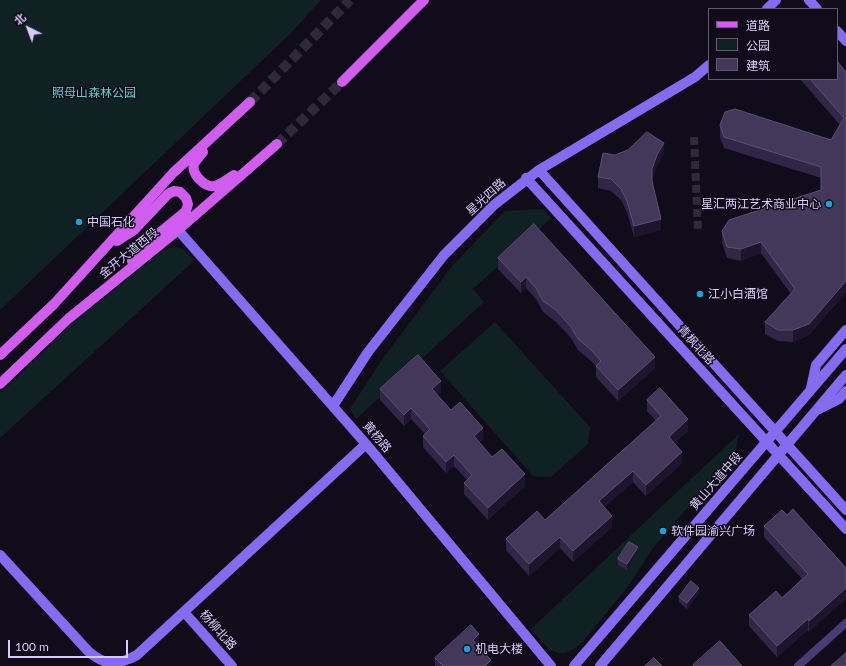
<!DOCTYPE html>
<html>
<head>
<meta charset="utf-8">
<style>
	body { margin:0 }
	#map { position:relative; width:846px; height:666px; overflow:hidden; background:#110c1a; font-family:Lato,"Noto Sans SC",sans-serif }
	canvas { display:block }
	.legend { position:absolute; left:708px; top:8px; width:130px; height:72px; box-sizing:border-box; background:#110c1a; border:1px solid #615874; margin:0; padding:5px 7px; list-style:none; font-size:12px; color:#d8cbfa }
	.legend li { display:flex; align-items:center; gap:8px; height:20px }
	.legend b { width:20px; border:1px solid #615874 }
	.north { position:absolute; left:8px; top:8px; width:40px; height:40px; -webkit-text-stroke:3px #110c1a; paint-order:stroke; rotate:318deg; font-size:11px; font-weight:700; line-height:16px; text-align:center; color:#d8cbfa }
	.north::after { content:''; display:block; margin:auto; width:14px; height:18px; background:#d8cbfa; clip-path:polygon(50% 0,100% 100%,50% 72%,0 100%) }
	.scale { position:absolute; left:8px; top:640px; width:120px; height:18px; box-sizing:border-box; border:2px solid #d8cbfa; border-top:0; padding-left:5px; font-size:12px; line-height:14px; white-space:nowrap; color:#d8cbfa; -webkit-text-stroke:3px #110c1a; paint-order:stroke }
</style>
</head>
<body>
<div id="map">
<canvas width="846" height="666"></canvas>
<ul class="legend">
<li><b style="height:5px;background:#d15dee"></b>道路</li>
<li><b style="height:11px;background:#102123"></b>公园</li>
<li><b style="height:11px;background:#44385a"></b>建筑</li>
</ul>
<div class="north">北</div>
<div class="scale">100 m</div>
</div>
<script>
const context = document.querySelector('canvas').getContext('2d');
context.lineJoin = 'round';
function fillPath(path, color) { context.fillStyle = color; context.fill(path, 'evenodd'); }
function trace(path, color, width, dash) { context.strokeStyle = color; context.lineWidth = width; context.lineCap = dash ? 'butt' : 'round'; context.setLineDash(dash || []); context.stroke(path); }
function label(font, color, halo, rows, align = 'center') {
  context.font = font + ' Lato,"Noto Sans SC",sans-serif'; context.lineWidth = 3; context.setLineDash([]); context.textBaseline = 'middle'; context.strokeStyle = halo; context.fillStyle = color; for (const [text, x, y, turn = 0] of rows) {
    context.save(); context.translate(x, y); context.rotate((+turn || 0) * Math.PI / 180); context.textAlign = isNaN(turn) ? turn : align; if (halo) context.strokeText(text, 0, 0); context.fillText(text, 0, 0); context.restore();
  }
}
fillPath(new Path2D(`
	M0,0H321L291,33L0,310Z
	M543,209L551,218L473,289L484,302L356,419L350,409L381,361L453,265L505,211Z
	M177,247L184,250L195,260L0,438V393L68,327L159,253L169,248Z
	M495,322L590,427L588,444L551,477L533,476L440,371Z
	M739,434L735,452L653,548L627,588L580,645L566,653H558L548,648L531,629Z`), '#102123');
trace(new Path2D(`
	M694,137L698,232`), '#2f293c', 8, [8, 4]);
trace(new Path2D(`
	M250,102L350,0
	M277,144L342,82`), '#2f293c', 10, [10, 5]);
trace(new Path2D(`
	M798,666L846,623`), '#483c74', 8);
trace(new Path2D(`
	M809,0L817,9
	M767,9L776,0
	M837,31L846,41
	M539,170L846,510
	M526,178L846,529
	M178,230L366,444L551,666
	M811,388L816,365L846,330
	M333,406L368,352L444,255L494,205L539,170L695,77L709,65
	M819,409L839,399L846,391
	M0,555L88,651C105,666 117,666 137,655L366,444
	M184,612L232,666
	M574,666L846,349
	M600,666L846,375`), '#856bf0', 10);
trace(new Path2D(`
	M342,82L424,0
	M203,152C201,155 196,160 194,164C191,174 205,188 215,186C222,184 229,178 234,175
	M117,241L134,230L168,194L174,191L180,192L186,198L188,204L186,211L147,243L132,261
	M0,355L54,304L173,173L250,102
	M0,384L68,319L178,230L277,144`), '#d15dee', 10);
fillPath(new Path2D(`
	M846,72V292L809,335L793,342L778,341L765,334V322L791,294L761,253L741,261L727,258L722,242V231L821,190V178L724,148L720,137V125L831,140L840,125L800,79H837Z
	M664,154L657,166L652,180L661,230L634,237L627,212L621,200L611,191L598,188V177L615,155Z
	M498,258L655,368L618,401L596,377V366L590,360L578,350L571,338L556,322L543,312L536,299L526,288L521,293L498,269Z
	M380,389L441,392L437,396L451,410L483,439L479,443L492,457L525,486L488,520L464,494V483L467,480L454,466L446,473L423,447V436L425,434L411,419L404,426L380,400Z
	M647,400L688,431L674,443L682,463L646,496L633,482L604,507L612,527L573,562L560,548L529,576L506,550V539L545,520L656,421L647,411Z
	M787,515L846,568L809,632L808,630L777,657L749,626V615L782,598L802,579L764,537V526Z
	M638,553L627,570L618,565V559Z
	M699,593L687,609L679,602V597Z
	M478,646L491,666H435V658L479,646Z`), '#322647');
fillPath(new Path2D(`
	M664,143V154L657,166L652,180V169L657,155Z
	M661,219V230L634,237V226Z
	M761,242V253L741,261V249Z
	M526,277V288L521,293V282Z
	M846,281V292L809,335L793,342V330Z
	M655,357V368L618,401V390Z
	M441,381V392L432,401V389Z
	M411,408V419L404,426V415Z
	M688,419V431L669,448V437Z
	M483,428V439L474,448V436Z
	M682,452V463L646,496V485Z
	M454,455V466L446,473V462Z
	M633,471V482L599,512V501Z
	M525,474V486L488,520V508Z
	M612,516V527L573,562V551Z
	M560,537V548L529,576V564Z
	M638,547V553L627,570V564Z
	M699,588V593L687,609V603Z
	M846,588V599L809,632V621Z
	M808,619V630L777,657V646Z
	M479,634V646L473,651V640Z
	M491,660V666H485Z`), '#1e142d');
const building = new Path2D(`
	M837,61L846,72V281L809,324L793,330H778L765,322L795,289L761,242L741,249L727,247L722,231L729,220L821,190V167L724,137L720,125L725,112L735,109L831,140L844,118L810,79H837Z
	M647,132L664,143L657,155L652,169V181L661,219L634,226L627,201L621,189L611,179L598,177L603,153L615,155L628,150Z
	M534,224L655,357L618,390L596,366L601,361L590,349L578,339L571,327L556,310L543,301L536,288L526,277L521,282L498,258Z
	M418,355L441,381L432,389L451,410L460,402L483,428L474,436L492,457L502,449L525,474L488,508L464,483L472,475L454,455L446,462L423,436L430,429L411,408L404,415L380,389Z
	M660,388L688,419L669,437L682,452L646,485L633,471L599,501L612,516L573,551L560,537L529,564L506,539L537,511L545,520L661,416L647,400Z
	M793,509L846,568V588L809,621L808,619L777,646L749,615L776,591L782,598L808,574L764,526L782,510L787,515Z
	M629,542L638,547L627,564L618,559Z
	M691,581L699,588L687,603L679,597Z
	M471,625L479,634L473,640L491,660L485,666H443L435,658Z
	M720,641L742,666H694L693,665Z
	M846,653V666H831Z
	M654,658L662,666H645Z`);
fillPath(building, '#44385a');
trace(building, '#5b4f73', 1);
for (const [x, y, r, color] of [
	[829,204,4,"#16a5da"],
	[79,222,4,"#16a5da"],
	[700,294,4,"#16a5da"],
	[663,531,4,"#16a5da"],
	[467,649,4,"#16a5da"]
]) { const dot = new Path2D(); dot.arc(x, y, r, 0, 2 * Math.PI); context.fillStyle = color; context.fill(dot); trace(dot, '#110c1a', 1.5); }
label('12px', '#60d1c8', '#110c1a', [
	["照母山森林公园",94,93]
]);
label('12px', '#d8cbfa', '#110c1a', [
	["星光四路",486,197,-42],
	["金开大道西段",129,253,-39],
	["青枫北路",696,345,48],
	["黄杨路",377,437,50],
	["黄山大道中段",716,481,-49],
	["杨柳北路",218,630,49]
]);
label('12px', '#d8cbfa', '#110c1a', [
	["星汇两江艺术商业中心",821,204,"right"],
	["中国石化",87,222],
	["江小白酒馆",708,294],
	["软件园渝兴广场",671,531],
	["机电大楼",475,649]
], 'left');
</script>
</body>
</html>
